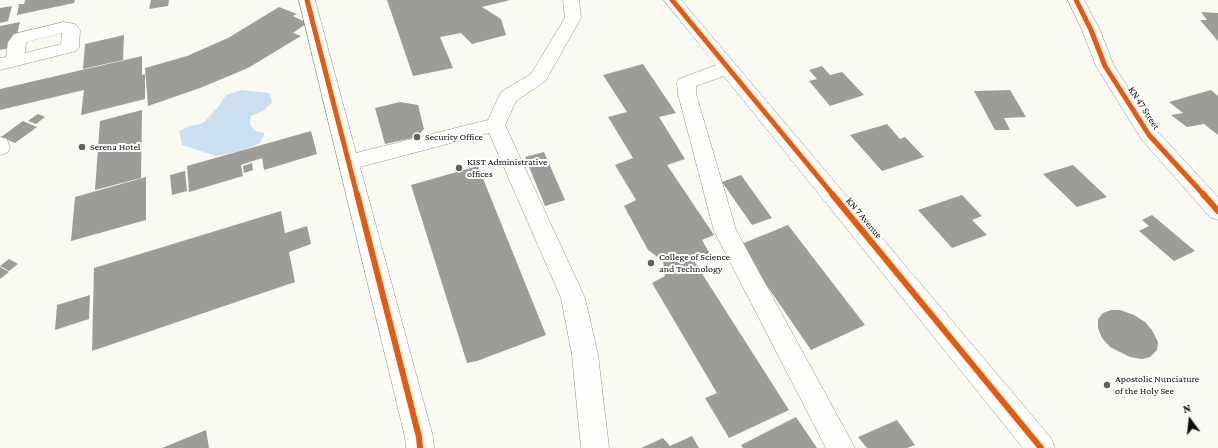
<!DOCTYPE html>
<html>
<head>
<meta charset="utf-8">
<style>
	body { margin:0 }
	#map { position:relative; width:1218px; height:448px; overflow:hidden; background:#fafaf3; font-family:"Crimson Pro",serif }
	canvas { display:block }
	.north { position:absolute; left:1170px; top:400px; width:40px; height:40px; -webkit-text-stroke:3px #fff; paint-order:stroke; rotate:345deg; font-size:11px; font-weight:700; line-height:16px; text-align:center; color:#0d0d0d }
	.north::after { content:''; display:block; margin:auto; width:14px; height:18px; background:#0d0d0d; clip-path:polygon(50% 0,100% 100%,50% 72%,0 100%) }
</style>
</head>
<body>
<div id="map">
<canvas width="1218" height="448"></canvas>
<div class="north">N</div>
</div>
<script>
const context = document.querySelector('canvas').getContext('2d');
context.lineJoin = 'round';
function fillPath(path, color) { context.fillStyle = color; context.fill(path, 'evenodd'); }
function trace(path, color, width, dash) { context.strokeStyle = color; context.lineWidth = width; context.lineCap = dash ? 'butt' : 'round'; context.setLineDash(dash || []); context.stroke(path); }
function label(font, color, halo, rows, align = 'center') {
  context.font = font + ' "Crimson Pro",serif'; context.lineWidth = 4; context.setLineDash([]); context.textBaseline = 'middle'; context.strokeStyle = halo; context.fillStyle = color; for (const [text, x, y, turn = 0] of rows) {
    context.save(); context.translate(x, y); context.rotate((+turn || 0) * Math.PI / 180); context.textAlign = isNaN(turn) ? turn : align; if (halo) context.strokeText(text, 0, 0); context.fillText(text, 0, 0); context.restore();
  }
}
fillPath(new Path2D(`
	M241,90L269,93L272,102L263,111L251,116L250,125L256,131L265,133L260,143L241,151L216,156L182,145L179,131L190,126L203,123L218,107L226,95Z`), '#ccdff1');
fillPath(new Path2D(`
	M25,0H75L74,3L17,15L19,4H24Z
	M151,0H169L168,6L149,9Z
	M387,0H510L482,7L501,19L506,35L472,44L461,33L440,37L453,68L413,76Z
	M12,6L8,21L0,23V8Z
	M279,7L297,14L293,16L307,23L293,33L301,36L248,68L200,88L148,106L145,68L187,56L228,38Z
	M1201,12L1218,13V41L1200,20H1207Z
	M20,22L14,47L0,50V26Z
	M124,35L123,60L83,69L85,44Z
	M142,56V75L145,74V99L81,115L84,90L0,110V89Z
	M643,64L676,113L659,117L685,159L667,165L714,235L702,240L710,254L694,261L789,410L729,438L705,398L717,393L652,283L665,276L663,261L648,250L624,206L636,200L615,165L633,158L608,117L627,112L603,75Z
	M822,66L830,75L842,72L864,95L830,106L809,81L817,79L809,70Z
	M1010,90L1026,117L1004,118L1010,130H995L974,91Z
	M1211,90L1218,96V135L1204,124L1187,127L1171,115L1183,113L1169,102Z
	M400,102L418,105L424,129L417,137L385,144L375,108Z
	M142,110L141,178L95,190L100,121Z
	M38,114L45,117L36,124L28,121Z
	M23,121L37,127L15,143L1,137Z
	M887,124L900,139L905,137L924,157L882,171L850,135Z
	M311,131L317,154L264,170L262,158L241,165L243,176L189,192L187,166Z
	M544,152L565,200L545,206L525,157Z
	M252,163L253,170L244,173L243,166Z
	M1073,165L1107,197L1077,207L1043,174Z
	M478,166L546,335L477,361L467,363L411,185Z
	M185,171L187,191L172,195L170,175Z
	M741,175L772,218L752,225L722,182Z
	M146,177V220L71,241L75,197Z
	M962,195L982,216L972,220L987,235L952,248L918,210Z
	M281,211L285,233L307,226L311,244L289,252L295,282L92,351L94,268Z
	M1152,215L1195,251L1174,261L1139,231L1149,226L1142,220Z
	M788,225L865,325L811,350L739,245Z
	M9,259L18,264L9,271L0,266Z
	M0,267L9,272L0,279Z
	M90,295L89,319L55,330L57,305Z
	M1111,310H1120L1134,315L1145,322L1152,330L1158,342L1157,350L1150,357L1142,359L1130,357L1110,347L1102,338L1098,328V319L1103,313Z
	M796,417L817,448H743L741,445Z
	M897,420L915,445L907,448H867L858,437Z
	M206,430L209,448H162Z
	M692,436L699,448H641L663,438L670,446Z`), '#9e9c98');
const minor = new Path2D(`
	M299,0H315L356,153L488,120L501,92L531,74L565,18L563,0H579L581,18L547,78L544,82L516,101L505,125L585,298L598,355L609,448H581L572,355L561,298L489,133L360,167L433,437L434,448H406L405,437Z
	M664,0H681L1051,438L1055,448H1023L724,76L696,86V94L736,230L855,448H826L714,231L678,94L677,83L679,79L716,65Z
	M1068,0H1084L1100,30L1114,66L1156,130L1218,197V220L1210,217L1142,140L1096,66L1082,30Z
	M64,22L75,24L80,30L79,47L76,51L0,70V58L6,57L8,42L14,34ZM62,33L61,44L25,53L26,42Z
	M0,137L7,139L10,148L7,153L0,155Z`);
trace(minor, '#949491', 1);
fillPath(minor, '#fefefd');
trace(new Path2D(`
	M307,0L357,195
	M672,0L833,195
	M1076,0L1091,30L1105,66L1149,135L1204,195`), '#e8590c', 5);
trace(new Path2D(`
	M357,194L419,437L420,448
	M832,194L1041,448
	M1203,194L1218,211`), '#e8590c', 6);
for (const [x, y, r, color] of [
	[417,137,4,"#60605e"],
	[82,147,4,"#60605e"],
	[459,168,4,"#60605e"],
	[651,263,4,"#60605e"],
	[1107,385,4,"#60605e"]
]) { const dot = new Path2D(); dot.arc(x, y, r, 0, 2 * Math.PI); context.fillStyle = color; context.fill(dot); trace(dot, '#fff', 1.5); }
label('10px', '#0d0d0d', '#fff', [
	["KN 47 Street",1144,108,57],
	["KN 7 Avenue",864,218,50]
]);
label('10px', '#0d0d0d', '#fff', [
	["Security Office",425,137],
	["Serena Hotel",90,147],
	["KIST Administrative",467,162],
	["offices",467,174],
	["College of Science",659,257],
	["and Technology",659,269],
	["Apostolic Nunciature",1115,379],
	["of the Holy See",1115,391]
], 'left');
</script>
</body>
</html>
